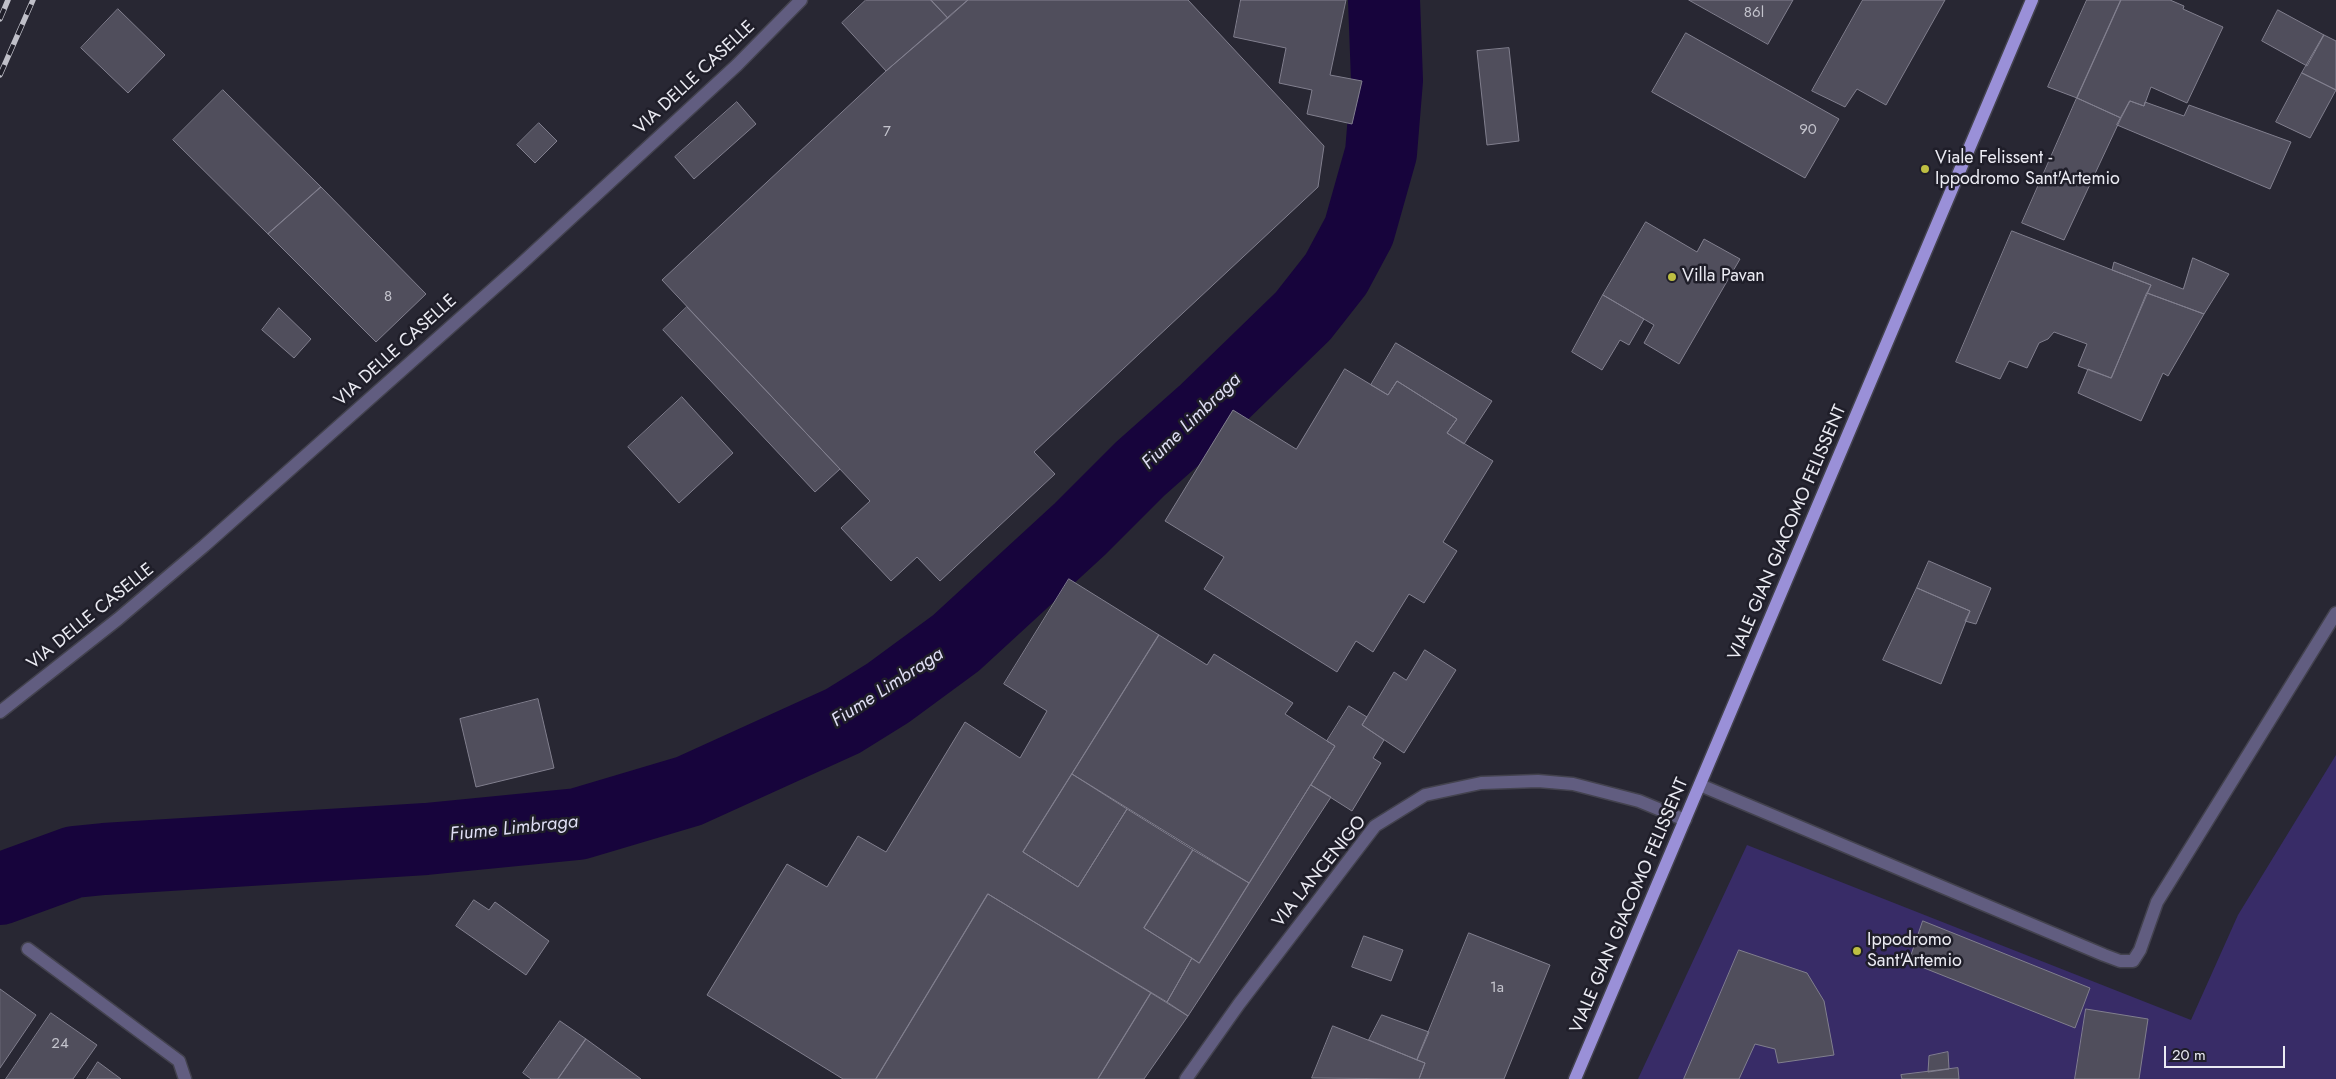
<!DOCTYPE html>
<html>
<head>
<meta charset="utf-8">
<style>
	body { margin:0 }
	#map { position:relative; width:2336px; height:1079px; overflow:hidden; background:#282733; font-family:Jost,sans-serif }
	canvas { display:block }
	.scale { position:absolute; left:2164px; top:1046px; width:121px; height:22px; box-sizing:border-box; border:2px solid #ebebf3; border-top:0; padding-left:6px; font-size:15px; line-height:18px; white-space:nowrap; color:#ebebf3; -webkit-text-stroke:4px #1f1e29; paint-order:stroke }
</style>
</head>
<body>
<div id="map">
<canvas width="2336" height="1079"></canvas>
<div class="scale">20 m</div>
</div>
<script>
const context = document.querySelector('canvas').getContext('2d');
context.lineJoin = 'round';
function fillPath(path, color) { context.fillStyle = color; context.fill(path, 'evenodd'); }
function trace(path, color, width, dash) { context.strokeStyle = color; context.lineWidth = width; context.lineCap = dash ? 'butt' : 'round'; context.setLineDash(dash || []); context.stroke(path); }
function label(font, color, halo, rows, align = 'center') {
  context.font = font + ' Jost,sans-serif'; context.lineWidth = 5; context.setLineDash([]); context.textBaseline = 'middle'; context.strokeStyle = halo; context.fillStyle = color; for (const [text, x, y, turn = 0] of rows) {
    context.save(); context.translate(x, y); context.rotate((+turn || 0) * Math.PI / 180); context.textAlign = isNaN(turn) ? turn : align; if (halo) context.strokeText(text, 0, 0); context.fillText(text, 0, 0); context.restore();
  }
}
fillPath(new Path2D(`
	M2336,755V1079H1638L1747,845L2191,1020L2238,915Z`), '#382c67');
trace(new Path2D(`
	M0,889L74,862L104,859L426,839L578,824L689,791L843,721L888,693L956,643L1080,529L1140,469L1203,413L1303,316L1336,274L1359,231L1381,153L1387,80L1384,0`), '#17043c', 72);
const building = new Path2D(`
	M866,0H931L948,18L886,71L842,23Z
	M931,0H968L948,18Z
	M968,0H1188L1324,146L1318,187L1034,452L1055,474L940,581L917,557L891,581L841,528L870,501L662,280L886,71Z
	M1241,0H1346L1330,75L1362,81L1352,124L1307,114L1312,90L1279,83L1286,48L1234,37Z
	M1689,0H1793L1768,44Z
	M1863,0H1945L1886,105L1857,89L1845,107L1812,91Z
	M2087,0H2121L2077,98L2048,87Z
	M2121,0H2170L2184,6L2183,9L2223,27L2187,103L2151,87L2144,106L2130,101L2121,118L2077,98Z
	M118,9L165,55L128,93L81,48Z
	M2278,10L2324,35L2307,66L2262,41Z
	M1686,33L1839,119L1805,178L1652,92Z
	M2324,35L2336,41V90L2302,73Z
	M1509,48L1519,141L1487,145L1477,51Z
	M2302,73L2336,90L2310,138L2276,122Z
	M223,90L321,187L268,234L173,140Z
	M2077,98L2121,118L2064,240L2022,223Z
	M2130,101L2144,106L2145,102L2184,116L2189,105L2291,142L2270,189L2117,125Z
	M737,102L756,124L694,179L675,157Z
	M539,123L557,141L535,163L517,145Z
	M321,187L426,294L376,342L268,234Z
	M1646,222L1697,252L1704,239L1740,259L1679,364L1644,343L1654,325L1603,295Z
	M2012,231L2151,285L2111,378L2078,366L2087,344L2054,332L2048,339L2039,343L2027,368L2009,361L2000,379L1956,362Z
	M2193,258L2229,274L2204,314L2147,293L2151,285L2112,270L2114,262L2183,289Z
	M2147,293L2204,314L2168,376L2163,373L2141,421L2078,393L2088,369L2111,378Z
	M1603,295L1644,319L1629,345L1620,340L1602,370L1572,352Z
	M687,307L840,469L815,492L663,330Z
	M279,308L311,339L294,358L262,330Z
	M1396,343L1492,401L1464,444L1447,433L1457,419L1397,381L1388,395L1371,385Z
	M1345,369L1388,395L1397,381L1457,419L1447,433L1493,461L1443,542L1457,551L1424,603L1409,594L1373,652L1356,641L1337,672L1204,589L1224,557L1165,521L1233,410L1296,449Z
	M682,397L733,453L679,503L628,447Z
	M1929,561L1991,588L1976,624L1965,621L1970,611L1917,588Z
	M1069,579L1159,635L1023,852L1078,887L1127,809L1193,850L1144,928L1192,958L1167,1002L988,894L876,1079H843L707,995L787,864L827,887L858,836L886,852L965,722L1020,758L1047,711L1004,684Z
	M1917,588L1970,611L1941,684L1883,660Z
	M1159,635L1207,665L1214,654L1293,703L1285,714L1335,746L1249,883L1072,774Z
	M1425,650L1456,670L1404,753L1362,725L1394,672L1406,680Z
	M538,699L554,768L476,787L460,719Z
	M1349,706L1367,717L1362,725L1384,740L1373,758L1381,763L1352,811L1311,785L1335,746L1327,741Z
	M1072,774L1127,809L1078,887L1023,852Z
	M1311,785L1331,797L1188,1016L1167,1002L1192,958L1199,963Z
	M1193,850L1249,883L1199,963L1144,928Z
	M988,894L1151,993L1098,1079H876Z
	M474,900L489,910L495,902L549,941L526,975L456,926Z
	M1923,921L2090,988L2075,1028L1909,962Z
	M1469,933L1550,965L1504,1079H1419L1425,1063L1417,1060Z
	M1364,936L1403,950L1391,981L1352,967Z
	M1739,950L1807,973L1824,1001L1834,1055L1778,1063L1775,1049L1755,1044L1739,1079H1684Z
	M0,989L36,1015L0,1068Z
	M1151,993L1188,1016L1144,1079H1098Z
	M2086,1009L2148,1019L2139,1079H2075Z
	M51,1013L97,1045L73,1079H6Z
	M1382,1015L1429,1032L1417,1060L1369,1040Z
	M560,1021L586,1039L558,1079H531L523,1073Z
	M1333,1026L1425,1063L1419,1079L1312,1078Z
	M586,1039L641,1079H558Z
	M1948,1052L1949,1069L1928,1072L1929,1056Z
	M98,1062L121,1079H87Z
	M1958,1068L1959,1079H1902L1901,1075Z`);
fillPath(building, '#504e5c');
trace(building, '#817f8e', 1);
const service = new Path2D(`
	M1700,785L2104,955L2120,961H2133L2140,950L2157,902L2336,613
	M28,949L179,1061L185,1079`);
const minor = new Path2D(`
	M0,712L118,619L204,546L520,265L737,65L801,0
	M1186,1079L1239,1004L1375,826L1425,795L1481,783L1538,781L1573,784L1639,801L1685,820`);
const primary = new Path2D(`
	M1575,1079L2032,0`);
trace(service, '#43424e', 15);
trace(minor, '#43424e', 15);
trace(primary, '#43424e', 15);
trace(service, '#615d80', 12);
trace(minor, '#615d80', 12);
trace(primary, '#9a90d8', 12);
const rail = new Path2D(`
	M0,19L8,0
	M0,75L33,0`);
trace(rail, '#bfbfc8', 5.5);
trace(rail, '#1f1e29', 4, [11]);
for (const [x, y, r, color] of [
	[1925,169,5,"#bebf42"],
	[1672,277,5,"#bebf42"],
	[1857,951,5,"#bebf42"]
]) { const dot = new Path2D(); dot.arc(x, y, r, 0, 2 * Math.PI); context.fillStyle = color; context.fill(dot); trace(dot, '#1f1e29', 2); }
label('15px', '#c4c4cd', null, [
	["86l",1754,13],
	["90",1808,130],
	["7",887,132],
	["8",388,297],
	["1a",1497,988],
	["24",60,1044]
]);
label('18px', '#ebebf3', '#1f1e29', [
	["VIA DELLE CASELLE",695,78,-43],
	["VIA DELLE CASELLE",396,351,-42],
	["VIALE GIAN GIACOMO FELISSENT",1788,533,-67],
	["VIA DELLE CASELLE",91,617,-39],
	["VIA LANCENIGO",1320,872,-51],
	["VIALE GIAN GIACOMO FELISSENT",1630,906,-67]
]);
label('18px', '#ebebf3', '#1f1e29', [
	["Viale Felissent -",1935,159],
	["Ippodromo Sant'Artemio",1935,180],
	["Villa Pavan",1682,277],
	["Ippodromo",1867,941],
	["Sant'Artemio",1867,962]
], 'left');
label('italic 19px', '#deddf3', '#1f1e29', [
	["Fiume Limbraga",1192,422,-44],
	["Fiume Limbraga",888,688,-33],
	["Fiume Limbraga",514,829,-6]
]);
</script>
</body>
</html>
